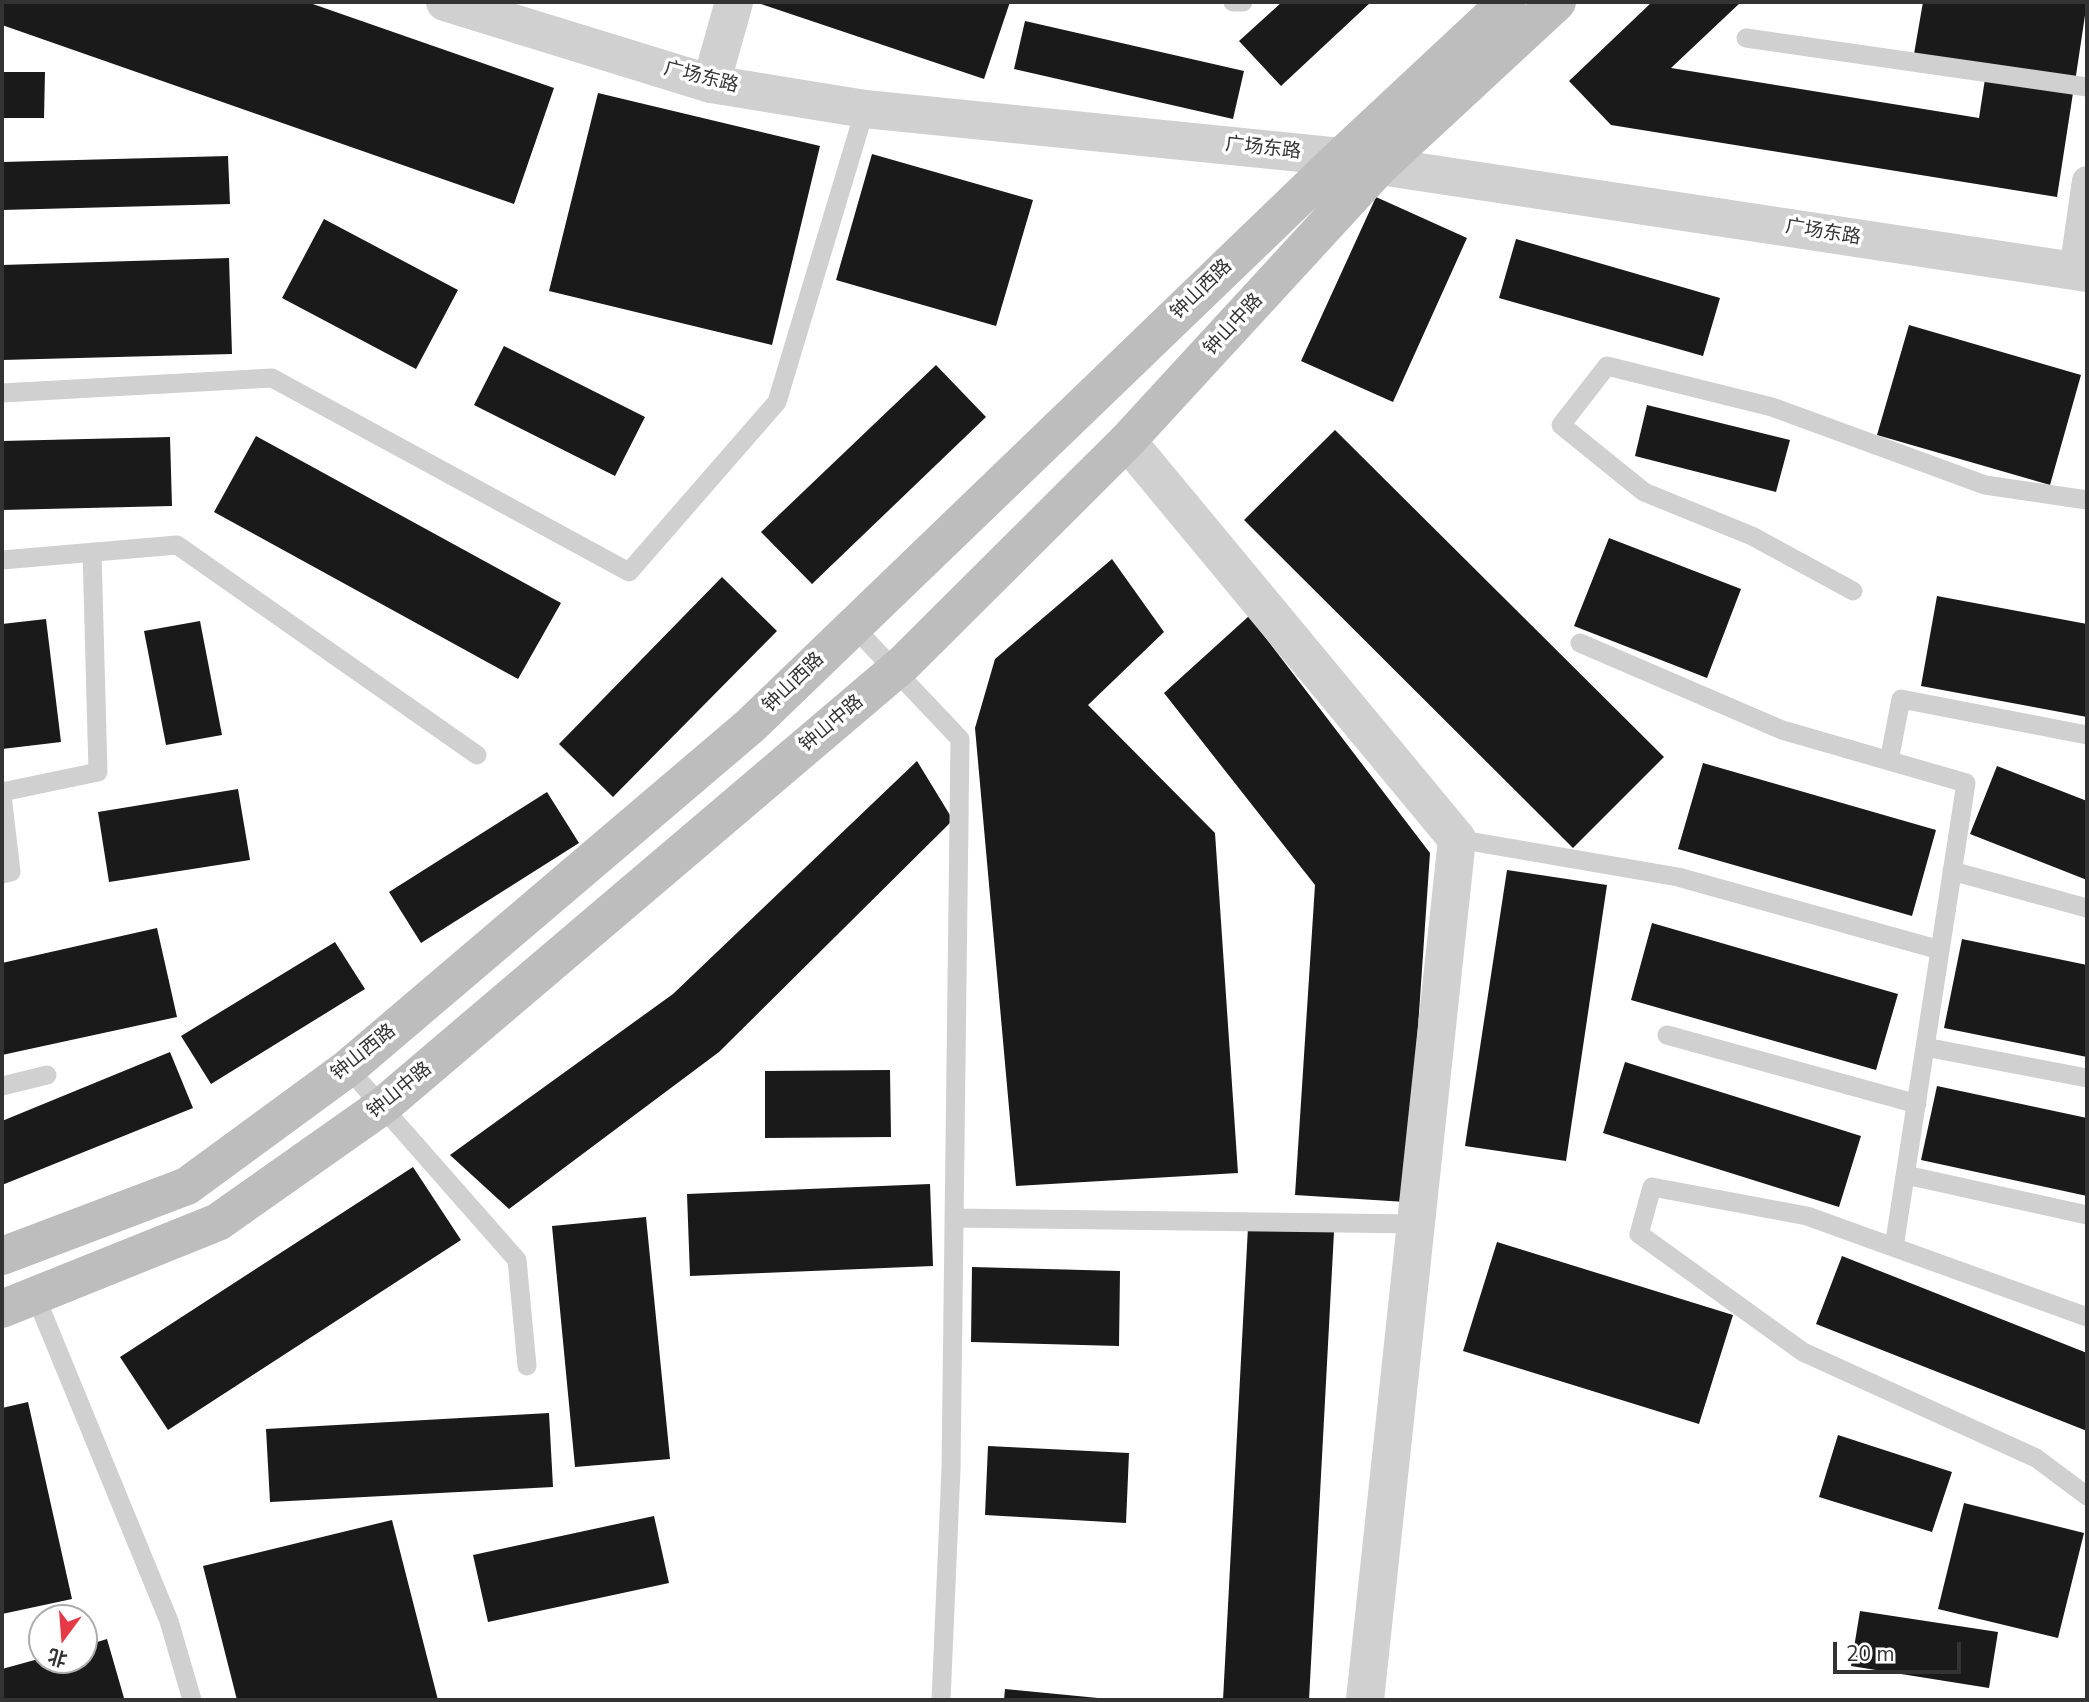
<!DOCTYPE html>
<html>
<head>
<meta charset="utf-8">
<style>
	body { margin:0 }
	#map { position:relative; width:2089px; height:1702px; overflow:hidden; background:#fff; font-family:"Nunito Sans","Noto Sans SC",sans-serif }
	canvas { display:block }
	.frame { position:absolute; inset:0; border:4px solid #333; pointer-events:none }
	.north { position:absolute; left:28px; top:1604px; width:70px; height:70px; box-sizing:border-box; background:#fff; border:2px solid #adadad; border-radius:50%; rotate:196deg; font-size:19px; font-weight:700; line-height:28px; text-align:center; color:#333 }
	.north::after { content:''; display:block; margin:auto; width:24px; height:32px; background:#e63946; clip-path:polygon(50% 0,100% 100%,50% 72%,0 100%) }
	.scale { position:absolute; left:1833px; top:1642px; width:128px; height:32px; box-sizing:border-box; border:4px solid #333; border-top:0; padding-left:9px; font-size:21px; line-height:24px; white-space:nowrap; color:#333; -webkit-text-stroke:5px #fff; paint-order:stroke }
</style>
</head>
<body>
<div id="map">
<canvas width="2089" height="1702"></canvas>
<div class="frame"></div>
<div class="north">北</div>
<div class="scale">20 m</div>
</div>
<script>
const context = document.querySelector('canvas').getContext('2d');
context.lineJoin = 'round';
function fillPath(path, color) { context.fillStyle = color; context.fill(path, 'evenodd'); }
function trace(path, color, width, dash) { context.strokeStyle = color; context.lineWidth = width; context.lineCap = dash ? 'butt' : 'round'; context.setLineDash(dash || []); context.stroke(path); }
function label(font, color, halo, rows, align = 'center') {
  context.font = font + ' "Nunito Sans","Noto Sans SC",sans-serif'; context.lineWidth = 7; context.setLineDash([]); context.textBaseline = 'middle'; context.strokeStyle = halo; context.fillStyle = color; for (const [text, x, y, turn = 0] of rows) {
    context.save(); context.translate(x, y); context.rotate((+turn || 0) * Math.PI / 180); context.textAlign = isNaN(turn) ? turn : align; if (halo) context.strokeText(text, 0, 0); context.fillText(text, 0, 0); context.restore();
  }
}
fillPath(new Path2D(`
	M2,2H307L554,88L514,204L2,25Z
	M755,2H1010L984,79Z
	M1282,2H1371L1281,86L1239,41Z
	M1652,2H1741L1671,68L1979,118L1985,79L2073,93L2057,197L1611,125L1569,81Z
	M1923,2H2087L2075,82L1914,54Z
	M1025,21L1244,71L1233,119L1014,69Z
	M2,72H45L44,118H2Z
	M598,93L820,146L772,345L549,291Z
	M872,154L1033,200L996,326L836,280Z
	M228,156L230,204L2,210V162Z
	M1376,197L1467,238L1393,402L1301,361Z
	M324,219L458,290L416,369L282,298Z
	M1516,239L1720,298L1703,356L1499,298Z
	M229,258L232,354L2,360V265Z
	M1909,325L2081,375L2050,485L1877,435Z
	M504,346L645,417L615,476L474,405Z
	M936,365L986,417L812,584L761,532Z
	M1647,405L1790,440L1776,492L1635,456Z
	M1335,430L1664,757L1573,848L1244,520Z
	M256,436L561,603L518,679L214,512Z
	M170,437L172,506L2,510V441Z
	M1609,538L1741,589L1707,678L1574,626Z
	M1112,559L1164,632L1088,705L1215,833L1238,1173L1016,1186L975,728L995,659Z
	M722,577L777,631L613,797L559,744Z
	M1937,596L2087,624V717L1921,686Z
	M1249,616L1430,853L1406,1202L1295,1195L1315,885L1164,693Z
	M46,619L61,742L2,749V624Z
	M200,621L222,735L166,745L144,631Z
	M917,761L953,820L719,1052L509,1209L450,1155L673,994Z
	M1703,763L1936,830L1912,916L1678,849Z
	M1997,766L2087,801V880L1970,834Z
	M238,789L250,860L109,882L98,812Z
	M547,792L579,843L421,943L389,892Z
	M1507,870L1607,885L1566,1161L1465,1146Z
	M1652,923L1898,994L1876,1070L1631,1000Z
	M157,928L177,1017L2,1055V963Z
	M1962,939L2087,965V1057L1944,1028Z
	M335,942L365,989L211,1084L181,1036Z
	M170,1052L193,1108L2,1185V1121Z
	M1625,1062L1861,1136L1839,1207L1603,1133Z
	M890,1070L891,1137L765,1138V1071Z
	M1937,1086L2087,1118V1196L1921,1160Z
	M413,1167L461,1240L168,1430L120,1357Z
	M930,1184L933,1266L690,1276L687,1194Z
	M646,1217L670,1459L575,1467L552,1226Z
	M1248,1227L1334,1232L1309,1700H1223Z
	M1497,1242L1733,1315L1699,1424L1463,1351Z
	M1842,1256L2087,1353V1431L1816,1324Z
	M972,1267L1120,1271L1119,1346L971,1342Z
	M28,1402L72,1599L2,1614V1408Z
	M549,1413L553,1487L270,1502L266,1429Z
	M1838,1435L1952,1472L1932,1532L1819,1497Z
	M988,1446L1129,1453L1126,1523L985,1515Z
	M1964,1503L2084,1533L2058,1638L1938,1609Z
	M654,1516L669,1583L488,1622L473,1555Z
	M392,1520L438,1700H237L203,1566Z
	M1860,1611L1998,1632L1989,1688L1851,1666Z
	M107,1639L124,1698L2,1700V1669L42,1658L84,1660V1646Z
	M1005,1689L1098,1698V1700H1004Z`), '#1a1a1a');
trace(new Path2D(`
	M1233,2H1243
	M1746,38L2087,87
	M2,393L272,378L629,572L777,402L865,109
	M2,560L177,545L477,755
	M1853,591L1752,536L1644,492L1561,425L1607,366L1772,407L1985,485L2087,500
	M852,625L960,739L951,1469L941,1700
	M1580,643L1782,730L1966,783L1894,1247
	M1889,761L1901,699L2087,735
	M2,792L98,772L92,552
	M2,795L11,872L2,874
	M1457,839L1678,877L1940,950
	M1952,871L2087,908
	M1667,1035L1917,1104
	M1925,1047L2087,1078
	M348,1068L517,1260L527,1366
	M2,1086L47,1075
	M1906,1175L2087,1215
	M954,1218L1416,1224
	M35,1295L169,1621L192,1700
	M2087,1317L1807,1216L1652,1187L1639,1234L1803,1352L2036,1458L2087,1496`), '#d0d0d0', 19);
trace(new Path2D(`
	M2074,271L2087,181`), '#d0d0d0', 30);
trace(new Path2D(`
	M711,84L734,2`), '#d0d0d0', 38);
trace(new Path2D(`
	M445,2L711,84L865,109L1341,157L1380,166L2087,273
	M1127,441L1457,839L1365,1700`), '#d0d0d0', 38);
trace(new Path2D(`
	M2,1256L187,1186L348,1068L750,726L1341,157L1507,2
	M2,1309L218,1222L384,1105L904,663L1127,441L1380,166L1557,2`), '#bdbdbd', 38);
label('19px', '#333', '#fff', [
	["广场东路",701,78,14],
	["广场东路",1263,149,6],
	["广场东路",1823,233,9],
	["钟山西路",1202,290,-44],
	["钟山中路",1234,325,-47],
	["钟山西路",794,683,-44],
	["钟山中路",832,724,-40],
	["钟山西路",364,1053,-39],
	["钟山中路",400,1091,-39]
]);
</script>
</body>
</html>
